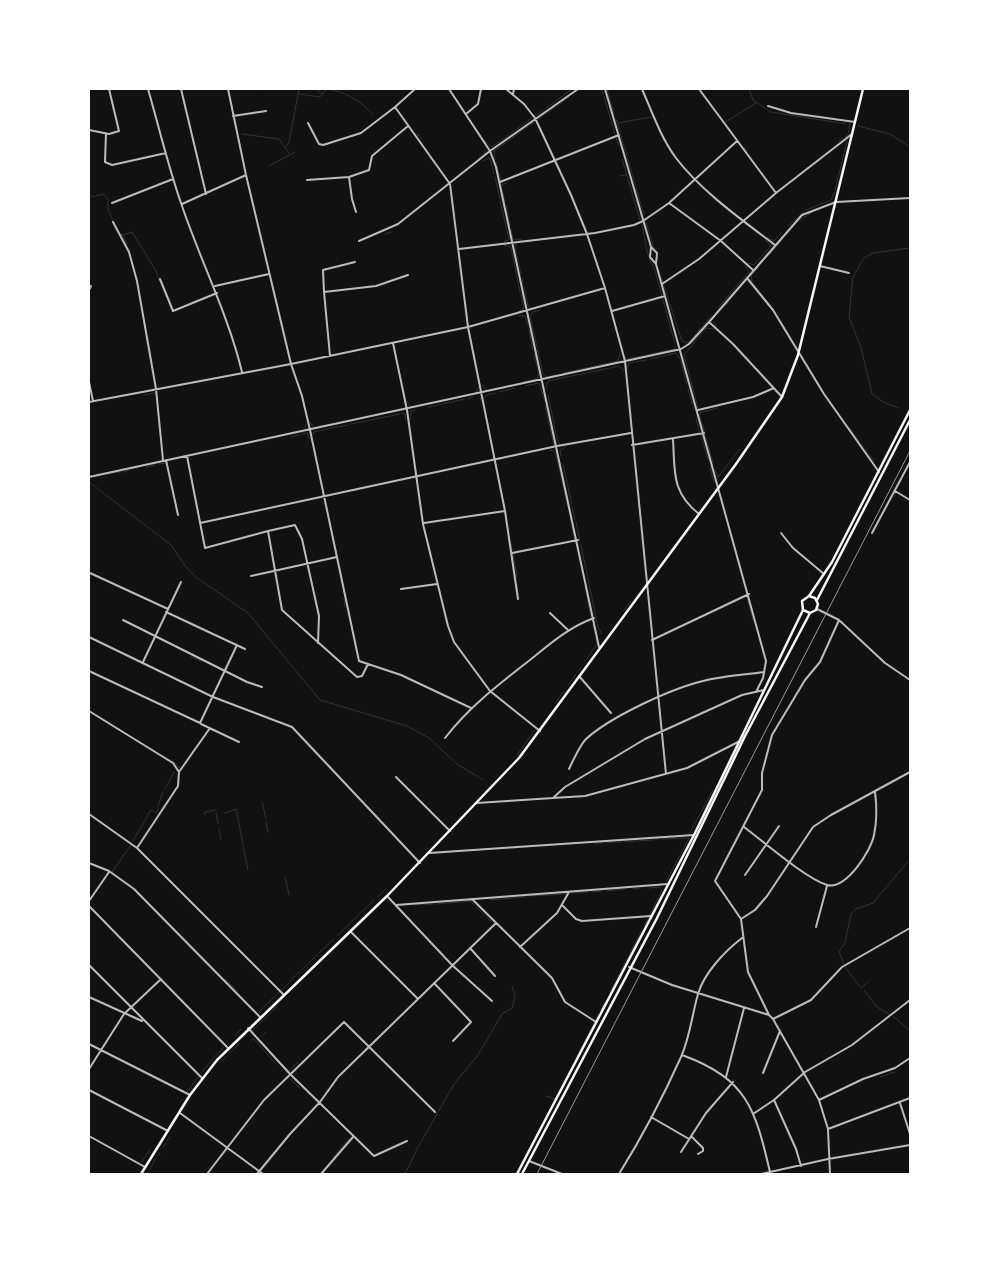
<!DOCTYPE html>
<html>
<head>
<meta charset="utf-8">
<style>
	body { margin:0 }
	#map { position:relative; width:999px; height:1263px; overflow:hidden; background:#111; font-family:"Golos Text",sans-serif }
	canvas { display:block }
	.frame { position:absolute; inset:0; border:90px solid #fff; pointer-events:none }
</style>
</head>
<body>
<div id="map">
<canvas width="999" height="1263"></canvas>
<div class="frame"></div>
</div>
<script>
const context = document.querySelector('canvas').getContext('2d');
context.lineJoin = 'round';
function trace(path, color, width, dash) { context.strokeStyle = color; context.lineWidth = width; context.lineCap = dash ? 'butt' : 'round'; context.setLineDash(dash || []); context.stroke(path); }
trace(new Path2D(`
	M257,89V90
	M315,89L323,94
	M329,89C346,93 361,100 373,115
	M601,89L603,94
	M607,89L614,114
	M749,89L753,100L771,112L846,124
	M575,92L580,89
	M299,94L320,97L327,89
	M604,96L615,135
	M557,106L569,97
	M546,108L572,89
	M534,116L544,110
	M652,117H655L660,129
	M616,119L644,215
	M537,120L555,107
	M618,123L651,117
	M724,123L756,103
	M858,126L890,134L910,147
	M417,133L422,139
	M242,134L279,139L289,153
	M845,137L848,135L850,124
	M616,138L619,146
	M735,138L740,142
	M483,139L492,147L500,141
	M502,140L533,117
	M838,142L843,138
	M744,147L747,151
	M285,148L289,142L299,89
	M479,158L485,153V149
	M622,159L640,220
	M495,160L494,151L534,122
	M482,161L490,158L494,174
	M496,162L501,181
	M269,166L295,152
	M620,176L626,175
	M495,177L500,199
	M835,190L847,141
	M89,193L92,197L103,194C111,200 107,201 108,209C109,213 112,219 114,222
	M500,201L509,239L504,242
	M505,202L501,185L507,183
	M506,205L510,226
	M646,222L654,249
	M797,222L811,213
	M642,225C646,239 645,255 654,267L675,344
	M788,226L806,210L831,200L835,191
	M511,229L513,239L522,240
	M120,234L123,235L127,244
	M385,234L391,232
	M123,235L132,232L156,271L159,280
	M767,237L774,241L782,232
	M517,244L515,247L521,274
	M504,245L511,247L520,292
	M766,258L782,240
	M748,263L754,265L771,246L765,240
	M659,271L682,341L687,343L690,341L711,316
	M522,278L523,285
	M159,280L163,287
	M752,281L751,276L759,267
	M524,287L528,306L531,308
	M726,305L728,303
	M718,308L749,272L745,266
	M540,310L533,312L530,316L543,374L547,377L557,375
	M518,312L524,308L521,294
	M519,316H525L528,325
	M714,320L716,326
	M529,330L533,350
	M625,357L628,359L675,349V346
	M650,359L676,353L680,359
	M681,361L687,384
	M627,369L629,363L646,360
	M563,373L618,361L620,354
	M577,375L619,366L624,371
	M523,382L537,379L539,374L534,354
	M482,385L486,390
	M525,386L539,383L545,402
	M492,389L503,387
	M546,389L548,381L576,375
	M688,389L692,404
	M476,392L479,387
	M499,392L515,388
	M144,395L155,393
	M548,395L554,423
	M480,397L482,402
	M484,398L487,395L495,393
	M468,399L473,397
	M407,401L411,407
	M403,402L404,405
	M545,405L554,445
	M428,407L465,399
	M693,407L694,410
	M698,408L684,355L706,328L714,329
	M899,408L885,403L872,394L861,348L849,317L853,277L864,258L873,253L910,248
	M402,413L405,414L406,420
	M696,418L699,431
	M410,419L411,411L415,410
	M310,422L314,427
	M351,424L400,414
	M554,425L556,434
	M848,426L874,461
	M317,427L331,424
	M336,427L348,425
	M305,428L306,424
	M302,434L307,433L310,439
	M313,435L314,432L335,427
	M701,435L708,460
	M557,436L558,442L561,445
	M291,437L300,435
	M550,450L555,451L572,524
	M561,456L560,450L565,447
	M713,463L699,413L717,408
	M159,464L165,463
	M563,464L572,505
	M146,467L155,465
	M710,468L714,482
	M131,469L138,468
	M715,469L718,477L740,449
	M124,472L129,470
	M107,474L121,472
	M89,482L171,545L186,567L197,578L248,613L320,700L407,726L429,738L457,764L483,780
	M572,507L575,520
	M576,522L580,541
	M572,527L575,540
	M511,544L512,552
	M581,545L598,627L602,634
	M513,554L517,577
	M517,584L518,595
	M585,587L591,617
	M344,598L345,607
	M747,598L753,620
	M623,611L631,601
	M593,624L595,634
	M191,657L201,661
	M586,660L597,644L596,638
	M577,672L581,668
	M573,679L576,674
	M568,685L572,680
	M556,702L564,691
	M517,755L534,731
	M172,760L180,768
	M165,789L174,772
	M262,802L266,819
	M158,806L163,792
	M216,813L218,823
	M225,813L236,809L243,844
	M205,815V812L215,810
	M266,822L268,832
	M219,829L221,839
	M689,834L713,790
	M655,839H658
	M662,839L689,838L666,882
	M133,841L151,810L157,813L158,808
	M639,841L653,840
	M618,842H622
	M625,842L637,841
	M607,843L615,842
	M595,844L602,843
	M243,846L248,870
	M112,872L131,845
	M285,877L289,895
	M649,888L660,887L662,890L650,915
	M633,889L641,888
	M606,891L625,889
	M591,892L602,891
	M570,893L588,892
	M530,896L566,894
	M377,897L386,889
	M490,900L527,897
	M437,904L470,901L474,905
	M414,905L434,904
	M476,907L492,922
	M644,926L648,919
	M337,936L374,900
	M319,953L334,939
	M844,964L839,952L845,943L851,914L856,909L873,903L910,859
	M844,966L861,988L869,981
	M225,979L236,990
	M289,982L317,955
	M512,986L515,996
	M282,990L289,983
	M864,990L877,1007L889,1014
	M610,992L641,932
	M601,1010L604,1003
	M258,1013L279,992
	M893,1016L910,1031
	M253,1030L277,1007
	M235,1035L241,1029
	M261,1037L266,1032
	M251,1040L254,1039L275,1063
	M234,1049L239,1044
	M218,1053L224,1047
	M230,1053L233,1050
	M576,1058L598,1015
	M222,1061L227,1056
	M279,1061L289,1071L298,1062
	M201,1073L217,1054
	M890,1073L895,1072
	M880,1077L889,1074
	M290,1079L300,1088
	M187,1092L198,1077
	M546,1096L555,1099
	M167,1141L170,1137
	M163,1147L166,1143
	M158,1156L160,1153
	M333,1157L349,1139
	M142,1162L150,1149
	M150,1169L156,1158
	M146,1174L148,1172
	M405,1174L417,1149L454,1084L478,1055L502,1014L512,1008L515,997`), '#333', 1);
trace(new Path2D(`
	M148,89C159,127 168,166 181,203C200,260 228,314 242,372
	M181,89L206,194
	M228,89L246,175L291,364L302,396L310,430L359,661L401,675L471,708
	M415,89L395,107L450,184L468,327L505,511L518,599
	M449,89L490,151L496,167L599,647
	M506,89L524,104L535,118L571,195L587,234L605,288L625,361L666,774
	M605,89L651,247L657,253L656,264L766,661L763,678L756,692
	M642,89C652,112 661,138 676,158C701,191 742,220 775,245
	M699,89L776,193
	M513,94L514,89
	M768,106L791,113L855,122
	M466,114L478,104L481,89
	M233,116L266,111
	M308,123L319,144L323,145L361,133L395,107
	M89,130L109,134L119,131L109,89
	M106,133L105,162L112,165L166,153
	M349,177L352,199L356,212
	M307,180L349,177L369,170L372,156L408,126
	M500,182L619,135
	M112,203L173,179
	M669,203L721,241L753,270
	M182,204L246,175
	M113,222L129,252L137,281L156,389L163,460
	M359,241L398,224L490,151L578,89
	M651,247L650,257L656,264
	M459,249L595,233L634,225L643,221L669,203L737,141
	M820,266L849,273
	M747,278L773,310L824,394L879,472
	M160,279L173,311L217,293
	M662,284L699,259L776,193L852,134
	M215,286L269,274
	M89,290L91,286
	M324,292L323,270L355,262
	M612,311L665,296
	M709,322L733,344L782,397
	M393,343L407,410L423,524L448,626L454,642L490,691L540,731
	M330,356L324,292L376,286L408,275
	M89,382L93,401
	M89,402L291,364L468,327L605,288
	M698,410L753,397L774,388
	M673,439C675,471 671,492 699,514
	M632,445L704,433
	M187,456L205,548L268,531L282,610L357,677L362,676L368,664
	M166,460L178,515
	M89,477L681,349L689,344L709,322L802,215L836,202L910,198
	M895,491L910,500
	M200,523L557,446L631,433
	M424,523L505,511
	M268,531L295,525L302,539L319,616L318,643
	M781,533L793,548L824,574
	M872,533L910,462
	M512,553L578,540
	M90,573L168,609
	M251,576L337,557
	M401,589L437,584
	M817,609L839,620L885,663L910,680
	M166,612L245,649
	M550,613L568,630
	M123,620L247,682L262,687
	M89,637L213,697L292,727L420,863
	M652,640L749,594
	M143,662L181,582
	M89,671L200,723L237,645
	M579,676L611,713
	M89,711L173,763L179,772L178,786L137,848
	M201,724L239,742
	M445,738C469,707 499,684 530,660C550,644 569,627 594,618
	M569,769C572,762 581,744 586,739C610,717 670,689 703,681C722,676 744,675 764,672
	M179,772L210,728
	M396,777L450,831
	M553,798L585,796L687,768L738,742
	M477,803L553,798L565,787L645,739L742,695L764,690
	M89,814L137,848L283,994
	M744,827C764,842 805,878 827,885C846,890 871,851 874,835C877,821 877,807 875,792
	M429,853L694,835
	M89,863L109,871L134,889L260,1017
	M745,875L779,826
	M387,896L452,965L492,1001
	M472,899L552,978L565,1002L596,1022
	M89,901L109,872
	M396,905L668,884
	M89,906L228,1048
	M563,906L576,919L582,921L651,916
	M741,919L755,910L767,896L813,827L831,815L910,772
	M816,927L827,886
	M351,932L418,999
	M520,947L557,913L569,892
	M470,948L495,976
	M89,965L202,1078
	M629,967L672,985L769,1015L773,1019L819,1100L828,1129L830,1174
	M434,983L471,1022L453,1041
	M89,997L142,1021
	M769,1015L748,972L741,919L715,881L762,790V773L772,735L805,680L820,662L839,620
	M773,1019L811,1000L842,967L910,928
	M248,1028L290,1074L374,1156L407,1141
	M89,1044L190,1095
	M682,1055C747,1079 755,1108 770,1172
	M89,1069L124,1014L161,979
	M763,1073L780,1031
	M726,1077L744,1008
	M89,1090L168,1131
	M774,1100L796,1149L801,1166
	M819,1100L863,1079L895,1068L910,1058
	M900,1103L910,1134
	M180,1113L263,1174
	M753,1114L774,1100L805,1072L852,1045L910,1000
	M651,1117L689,1139
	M828,1129L910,1098
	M89,1136L145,1167
	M692,1137L703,1148V1151L698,1154
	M681,1152L706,1113L733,1082
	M529,1161L562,1174
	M207,1174L264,1100L344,1022L435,1112
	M257,1174L290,1134L320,1102L338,1077L496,923
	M321,1174L353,1137
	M619,1174C642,1137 663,1097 681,1057C690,1037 692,1015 698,994C704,973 725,951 742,938
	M761,1174L828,1159L910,1145`), '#bcbcbc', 2);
trace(new Path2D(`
	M141,1174L190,1095L217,1060L387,896L519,758L736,464L782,397L798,355L863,89`), '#f5f5f5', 2.5);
trace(new Path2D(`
	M809,596L815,598L818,604L816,610L810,613L803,610L802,601L809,596L832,562L910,410
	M817,600L910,420
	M517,1174L694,835L803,610
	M522,1174L657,918L745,736L810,613`), '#f5f5f5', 2.5);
trace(new Path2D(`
	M537,1174L910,451`), '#9a9a9a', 1);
</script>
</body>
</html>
